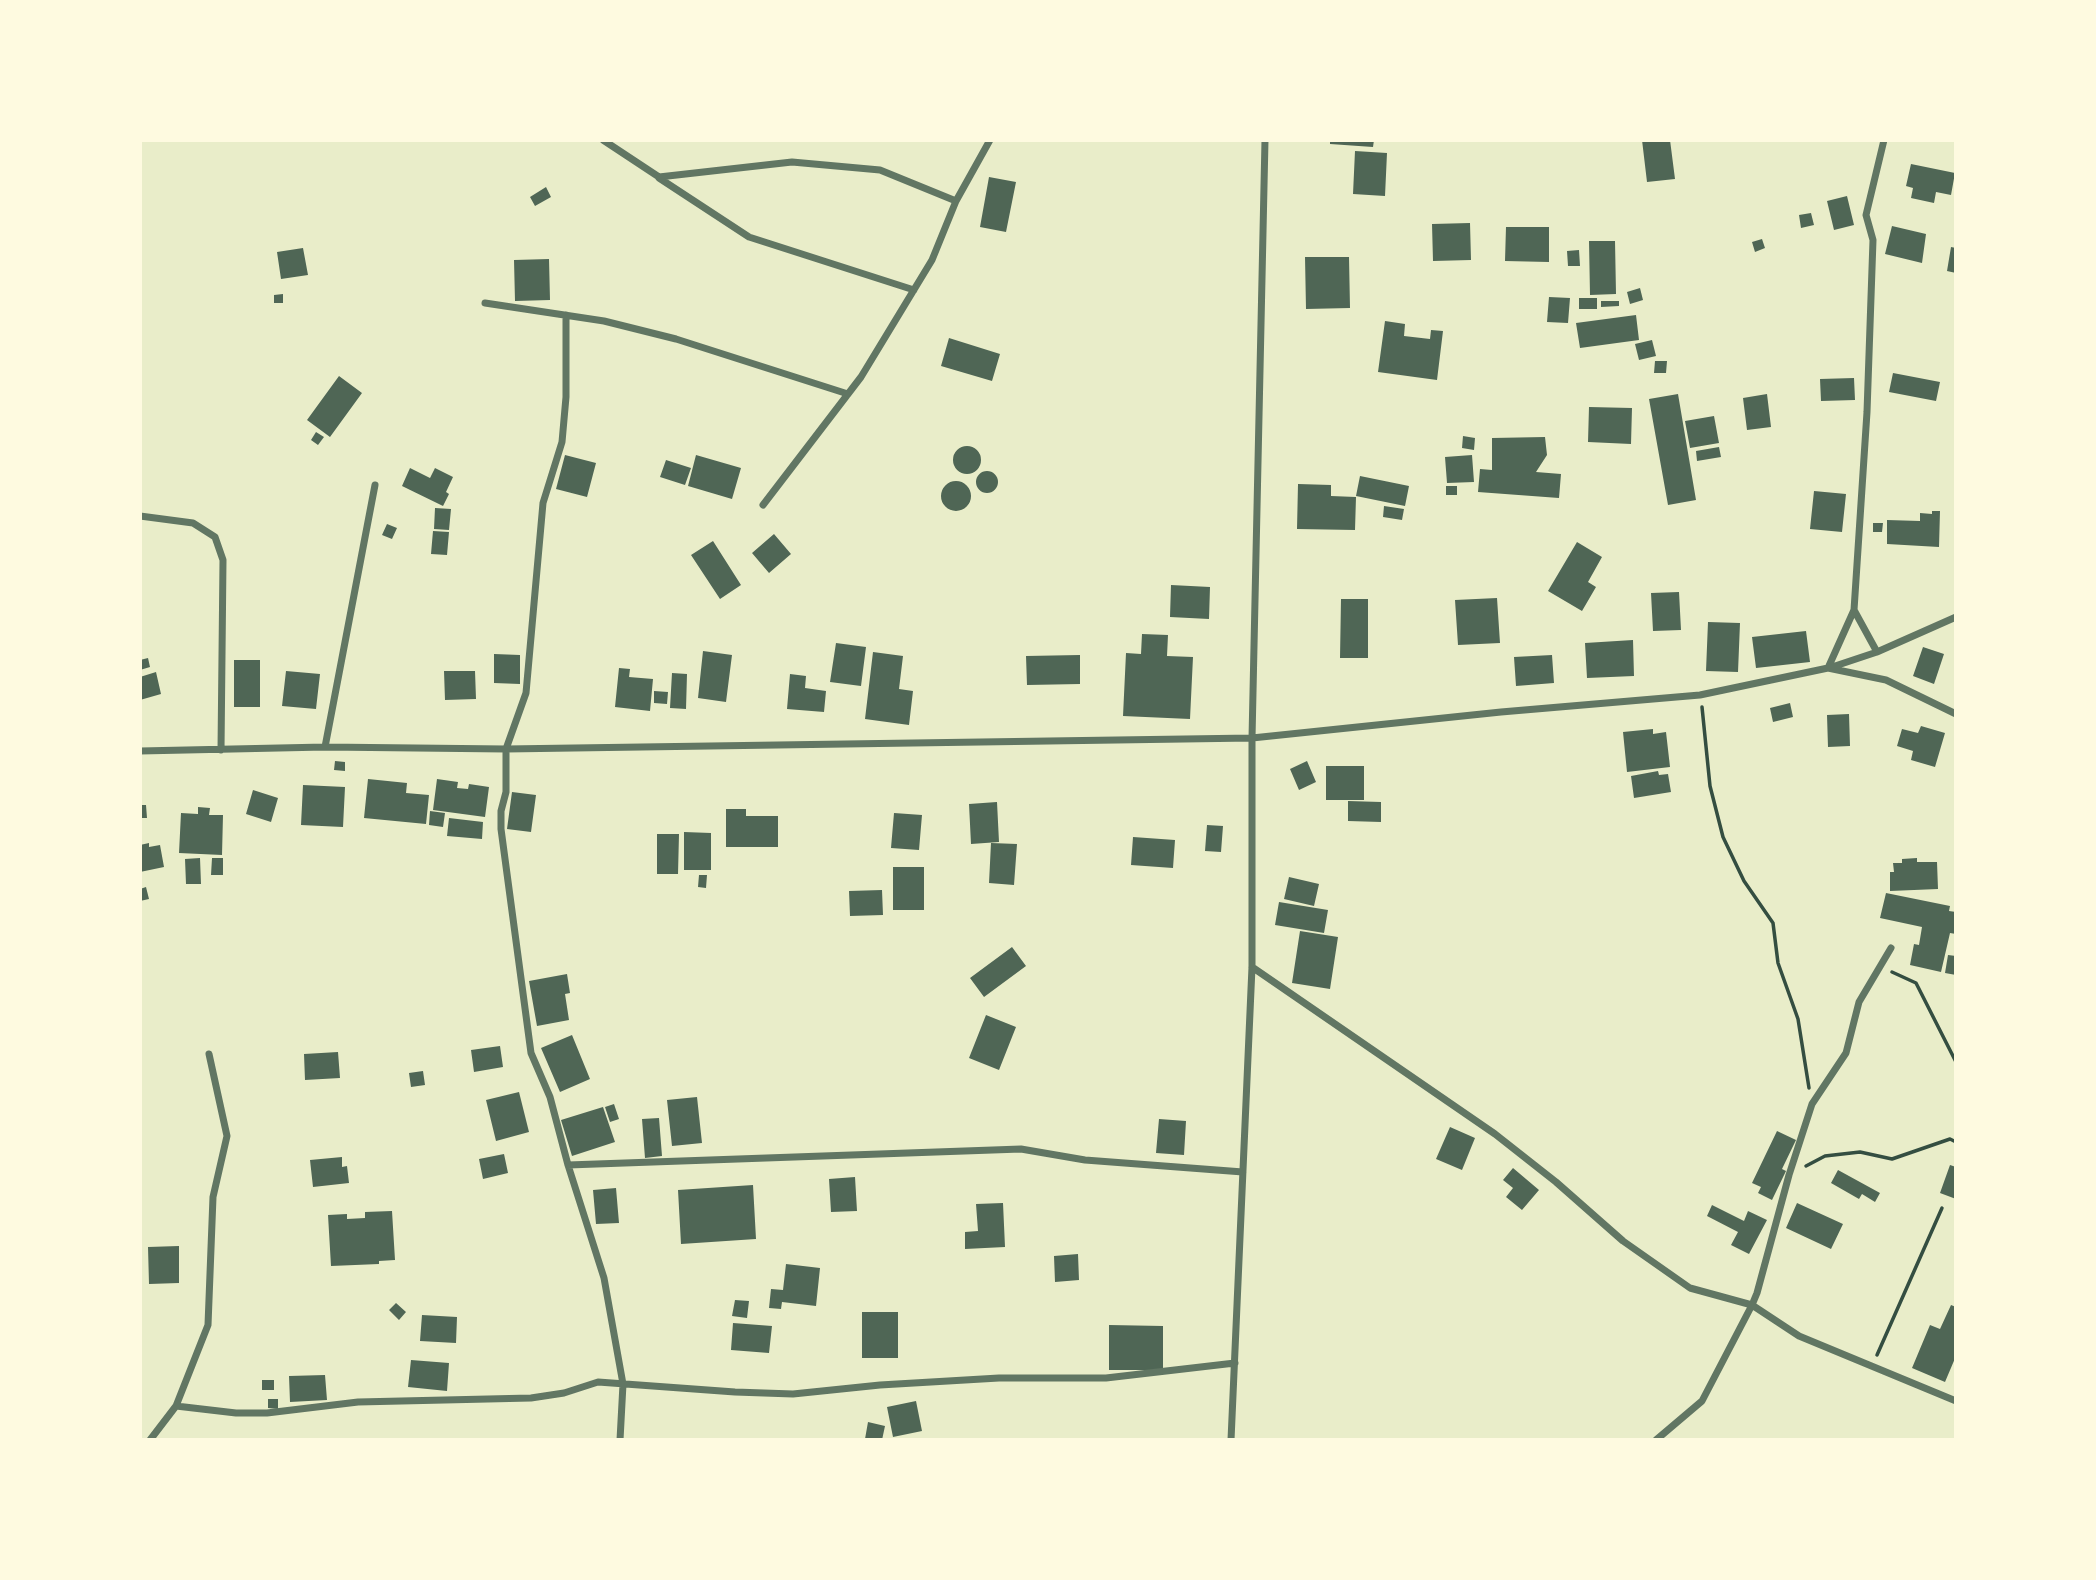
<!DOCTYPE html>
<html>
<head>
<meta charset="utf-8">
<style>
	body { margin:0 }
	#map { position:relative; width:2096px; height:1580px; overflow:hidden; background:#e9edc9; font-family:"Fira Sans",sans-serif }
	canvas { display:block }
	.frame { position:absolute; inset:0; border:142px solid #fefae0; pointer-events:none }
</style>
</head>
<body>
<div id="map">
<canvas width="2096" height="1580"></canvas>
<div class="frame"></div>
</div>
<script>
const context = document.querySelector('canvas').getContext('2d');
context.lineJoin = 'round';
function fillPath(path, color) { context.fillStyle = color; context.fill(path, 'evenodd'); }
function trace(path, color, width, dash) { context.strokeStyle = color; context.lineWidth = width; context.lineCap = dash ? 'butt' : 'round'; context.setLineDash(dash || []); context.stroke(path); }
fillPath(new Path2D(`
	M1330,140H1374L1373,147L1330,144Z
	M1642,140H1670L1675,179L1647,182Z
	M1355,151L1387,153L1385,196L1353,194Z
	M1911,164L1955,173L1951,195L1936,192L1934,203L1911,198L1913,188L1906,186Z
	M989,177L1016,182L1006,232L980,227Z
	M546,187L551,197L535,206L530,197Z
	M1847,196L1854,225L1834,230L1827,201Z
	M1811,213L1814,225L1801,228L1799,215Z
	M1470,223L1471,260L1433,261L1432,224Z
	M1892,226L1926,234L1922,263L1885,254Z
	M1506,227H1549V262L1505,261Z
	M1762,239L1765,248L1755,252L1752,242Z
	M1589,241H1615L1616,294L1590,295Z
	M1951,247L1956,248V273L1947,271Z
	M303,248L308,275L281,279L277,252Z
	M1579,250L1580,266H1568L1567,251Z
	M1305,257H1349L1350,308L1306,309Z
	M549,259L550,300L515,301L514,260Z
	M1640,288L1643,300L1630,304L1627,292Z
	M283,294V303H274V295Z
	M1549,297L1570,298L1568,323L1547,322Z
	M1579,298H1597V309H1579Z
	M1601,301H1619V306L1601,307Z
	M1636,315L1639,340L1580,348L1576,323Z
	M1385,321L1405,324L1404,336L1430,339L1431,330L1443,331L1437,380L1378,372Z
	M949,338L1000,354L992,381L941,366Z
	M1652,340L1656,356L1639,360L1635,344Z
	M1655,361H1667L1666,373H1654Z
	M1893,373L1940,382L1936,401L1889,392Z
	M339,376L362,393L330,437L307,420Z
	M1854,378L1855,400L1821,401L1820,379Z
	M1678,394L1696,500L1668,505L1649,399Z
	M1767,394L1771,427L1747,430L1743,398Z
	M1589,407L1632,408L1631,444L1588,442Z
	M1714,416L1719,443L1690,448L1685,421Z
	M316,432L324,437L318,445L311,440Z
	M1463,436L1475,438L1474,450L1462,448Z
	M1545,437L1547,455L1536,472L1561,474L1559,498L1478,492L1480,469L1492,470V438Z
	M953 460a14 14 0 1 1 28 0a14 14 0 1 1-28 0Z
	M1719,447L1721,457L1697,461L1696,451Z
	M565,455L596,463L587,497L556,489Z
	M696,455L741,468L732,499L688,486Z
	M1472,455L1474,482L1447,483L1445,457Z
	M666,460L691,468L685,485L660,477Z
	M410,468L430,478L435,468L453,477L446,492L449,494L443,506L402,486Z
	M976 482a11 11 0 1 1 22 0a11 11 0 1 1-22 0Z
	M1360,476L1409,486L1405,506L1356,496Z
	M941 496a15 15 0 1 1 30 0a15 15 0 1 1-30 0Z
	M1298,484L1331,485V496L1356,497L1355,530L1297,529Z
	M1446,486H1457V495H1446Z
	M1814,491L1846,494L1842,532L1810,529Z
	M1384,506L1404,509L1402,520L1383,517Z
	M435,508L451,509L449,530L434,529Z
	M1932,511H1940L1939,547L1887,544V520L1920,521V513L1932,514Z
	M1873,523H1883L1882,532H1873Z
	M387,524L397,528L392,539L382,535Z
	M433,531L449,532L447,555L431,554Z
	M774,534L791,554L769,573L752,553Z
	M713,541L741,585L720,599L691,555Z
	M1577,542L1602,557L1588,582L1596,587L1582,611L1548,591Z
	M1171,585L1210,587L1209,619L1170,617Z
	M1679,592L1681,630L1653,631L1651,593Z
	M1497,598L1500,643L1458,645L1455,600Z
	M1341,599H1368V658H1340Z
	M1708,622L1740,623L1738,672L1706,671Z
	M1806,631L1810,662L1756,668L1752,637Z
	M1142,634L1168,635L1167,656L1193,657L1190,719L1123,716L1126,653L1141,654Z
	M1633,640L1634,676L1587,678L1585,643Z
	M836,643L866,647L861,686L830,682Z
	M1923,647L1944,654L1934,684L1913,676Z
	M703,651L732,655L726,702L698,698Z
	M873,652L903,656L899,689L913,691L909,725L865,719Z
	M494,654L520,655V684L494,683Z
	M1080,655V684L1027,685L1026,656Z
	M1552,655L1554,683L1516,686L1514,657Z
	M148,658L150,667L140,670V660Z
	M234,660H260V707H234Z
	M619,668L630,669L629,677L653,679L650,711L615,707Z
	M286,671L320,674L316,709L282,706Z
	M444,671H475L476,699L445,700Z
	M156,672L161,694L140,700V677Z
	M672,673L687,674L686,709L670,708Z
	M790,674L806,676L805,688L826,691L824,712L787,709Z
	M654,691L668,692L667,704L654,703Z
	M1790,703L1793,717L1773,722L1770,708Z
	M1849,714L1850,746L1828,747L1827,715Z
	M1921,726L1945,733L1935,767L1911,760L1913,751L1897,746L1902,729L1918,733Z
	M1653,729V734L1666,732L1670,767L1627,772L1623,732Z
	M335,761L345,762V771L334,770Z
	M1307,761L1316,782L1299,790L1290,769Z
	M1326,766H1364V800H1326Z
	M1658,771L1659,775L1668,774L1671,792L1634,798L1631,776Z
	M368,779L407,783L406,793L429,795L426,824L364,818Z
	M437,779L458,782L457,788L468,789L469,784L489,787L485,817L433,810Z
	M303,785L345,787L343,827L301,825Z
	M253,790L278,798L271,822L246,814Z
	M512,792L536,795L531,832L507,829Z
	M1348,801L1381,802V822L1348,821Z
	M997,802L999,842L971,844L969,804Z
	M140,805H146L147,818H140Z
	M198,807L210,808L209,815H223L222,855L179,853L181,813L198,814Z
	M726,809H746V816H778V847H726Z
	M430,811L445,813L443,827L429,825Z
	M894,813L922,815L919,850L891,848Z
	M449,818L483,822L482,839L447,836Z
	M1207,825L1223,826L1221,852L1205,851Z
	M684,832L711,833V870H684Z
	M657,834H679L678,874H657Z
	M1133,837L1175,840L1173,868L1131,865Z
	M149,843V847L160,845L164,867L140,872V845Z
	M991,843L1017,844L1014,885L989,883Z
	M200,858L201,884H186L185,859Z
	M212,858H223V875H211Z
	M1917,858V862H1937L1938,889L1890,891V872H1894L1893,863H1902V859Z
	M893,867H924V910H893Z
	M699,875H707L706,888L698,887Z
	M1289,877L1319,884L1314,906L1284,899Z
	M146,887L149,899L140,901V889Z
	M882,890L883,915L850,916L849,891Z
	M1886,893L1950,906L1949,911L1956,912V934L1950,933L1941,972L1910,965L1914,944L1919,945L1922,927L1880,918Z
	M1279,902L1328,910L1324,933L1275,925Z
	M1300,931L1338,937L1330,989L1292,983Z
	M1012,947L1026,966L984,997L970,978Z
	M1948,955L1956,956V975L1945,973Z
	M567,974L570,993L565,994L569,1020L537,1026L529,981Z
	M986,1015L1016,1027L999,1070L969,1058Z
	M572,1035L590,1079L560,1092L541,1048Z
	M500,1046L503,1067L474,1072L471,1050Z
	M338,1052L340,1078L305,1080L304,1054Z
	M423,1071L425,1085L411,1087L409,1073Z
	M519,1092L529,1132L496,1141L486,1100Z
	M697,1097L702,1143L672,1146L667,1100Z
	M614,1104L619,1119L610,1122L605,1107Z
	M603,1107L615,1142L572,1156L561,1120Z
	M659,1118L662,1156L645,1158L642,1119Z
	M1159,1119L1186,1121L1184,1155L1156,1153Z
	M1450,1127L1475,1138L1462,1170L1436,1159Z
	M1777,1131L1796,1140L1782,1169L1786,1171L1772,1200L1758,1193L1761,1187L1752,1183Z
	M504,1154L508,1173L483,1179L479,1159Z
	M342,1157V1167L347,1166L349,1183L313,1187L310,1160Z
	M1950,1165L1956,1167V1199L1940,1193Z
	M1513,1168L1539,1190L1522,1210L1506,1197L1513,1188L1503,1180Z
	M1838,1170L1880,1193L1875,1202L1862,1194L1859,1199L1831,1183Z
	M855,1177L857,1211L831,1212L829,1179Z
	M753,1185L756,1239L681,1244L678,1190Z
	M616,1188L619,1223L596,1224L593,1190Z
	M1003,1203L1005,1247L965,1249V1232L978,1231L976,1204Z
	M1797,1203L1843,1224L1831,1249L1786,1228Z
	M1712,1205L1744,1221L1748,1211L1767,1220L1749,1254L1731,1245L1738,1232L1707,1216Z
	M392,1211L395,1260L379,1261V1264L331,1266L328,1215L347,1214V1219L365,1218V1212Z
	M179,1246V1283L149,1284L148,1247Z
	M1078,1254L1079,1280L1055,1282L1054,1256Z
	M786,1264L820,1268L816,1306L782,1302L781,1309L769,1308L771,1289L783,1290Z
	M735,1300L749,1301L747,1318L732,1316Z
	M396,1303L406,1312L399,1320L389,1310Z
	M1951,1305L1956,1307V1356L1945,1382L1912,1368L1930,1325L1940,1329Z
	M862,1312H898V1358H862Z
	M422,1315L457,1317L456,1343L420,1341Z
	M733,1323L772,1326L769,1353L731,1350Z
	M1109,1325L1163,1326V1370H1109Z
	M411,1360L449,1363L447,1391L408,1387Z
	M325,1375L327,1400L290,1402L289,1376Z
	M262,1380H274V1390H262Z
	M268,1399H278V1409L268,1408Z
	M916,1401L922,1431L893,1437L887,1407Z
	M868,1422L885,1426L882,1440L865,1439Z`), '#4f6655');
trace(new Path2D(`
	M1702,707L1710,786L1723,837L1744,881L1773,923L1778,963L1798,1019L1809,1088
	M1892,972L1916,983L1956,1062
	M1806,1166L1825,1156L1860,1152L1892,1159L1950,1139L1956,1142
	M1877,1355L1942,1208`), '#344e41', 3.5);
trace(new Path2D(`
	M603,140L659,177L792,162L880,170L956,201L990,140
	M659,178L749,237L914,290
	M485,303L604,321L676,339L848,394
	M566,315V397L562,442L543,503L526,693L506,749V792L501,811V829L531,1053L550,1097L568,1165L604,1278L623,1384L620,1440
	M763,505L861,377L932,260L956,201
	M140,516L193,523L215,537L223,560L221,750
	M1854,610L1877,652
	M1828,668L1854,610L1867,412L1873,240L1866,215L1884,140
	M1829,668L1877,652L1956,617
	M325,747L375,485
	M140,751L325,747L506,749L1252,738L1501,712L1700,695L1828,668L1886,680L1956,714
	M1252,967L1495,1134L1556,1182L1623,1241L1690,1288L1752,1305L1799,1336L1956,1401
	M568,1165L1021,1149L1085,1160L1243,1172
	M176,1406L236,1413H267L358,1402L531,1398L564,1393L598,1382L735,1392L793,1394L880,1385L999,1378H1106L1235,1363
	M150,1440L176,1406L208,1325L213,1197L227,1136L209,1054
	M1231,1440L1252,967V738L1265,140
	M1656,1440L1702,1401L1752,1305L1757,1293L1789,1175L1812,1104L1846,1053L1859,1002L1891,948`), '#617663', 7);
</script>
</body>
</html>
